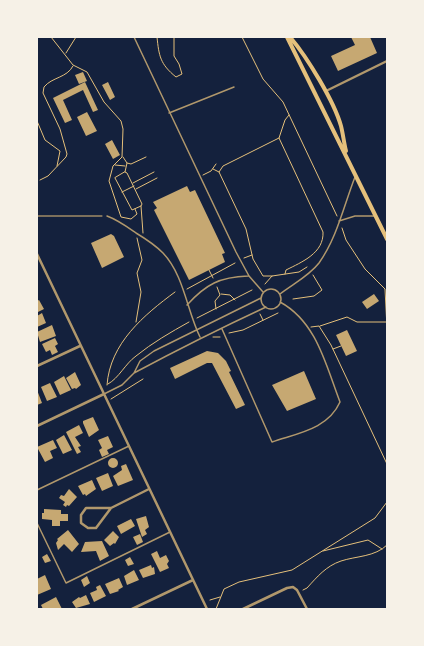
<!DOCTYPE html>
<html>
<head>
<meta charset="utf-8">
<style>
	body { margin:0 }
	#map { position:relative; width:424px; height:646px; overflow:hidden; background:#14213d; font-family:Quicksand,sans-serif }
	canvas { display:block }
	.frame { position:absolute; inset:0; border:38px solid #f6f1e7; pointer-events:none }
</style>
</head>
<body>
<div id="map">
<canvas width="424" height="646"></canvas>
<div class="frame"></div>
</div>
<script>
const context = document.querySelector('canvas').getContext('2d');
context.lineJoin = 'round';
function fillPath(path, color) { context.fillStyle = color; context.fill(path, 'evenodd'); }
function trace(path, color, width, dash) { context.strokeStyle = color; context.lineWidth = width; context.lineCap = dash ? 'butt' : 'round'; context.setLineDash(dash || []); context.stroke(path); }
fillPath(new Path2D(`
	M351,37H370L377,53L338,71L331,56L355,45Z
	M83,72L87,81L79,84L75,75Z
	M85,82L98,110L93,112L83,90L63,100L72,120L65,123L53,98Z
	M108,82L115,97L110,100L102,85Z
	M87,112L97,131L86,136L77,117Z
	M112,140L120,155L113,159L105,144Z
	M187,186L190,192L195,190L225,253L222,254L225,262L189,280L154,210L157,208L153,202Z
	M111,234L114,236L124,257L102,268L91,243Z
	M374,294L379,301L367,309L362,302Z
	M39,300L44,309L38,312L37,301Z
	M42,313L46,323L37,327V316Z
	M52,325L56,336L40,342L37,332Z
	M347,330L357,351L346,356L336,335Z
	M55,338L58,344L55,346L58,352L52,355L50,350L46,352L42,344Z
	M207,351L218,353L226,361L231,371L229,372L245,405L236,409L212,363H207L175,379L170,368Z
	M304,371L316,399L287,411L272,385Z
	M75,372L81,385L76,389L75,388L72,389L66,378Z
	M64,376L71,390L60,395L54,382Z
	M50,383L57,397L47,401L41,387Z
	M37,390L42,403L37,405Z
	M93,417L99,430L89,437L83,423V421Z
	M79,425L83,433L75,437L81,446L78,447L81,452L77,454L66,432Z
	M64,435L72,450L63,454L56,440Z
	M108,436L113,447L107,450L109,454L102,457L99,450L102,448L98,440Z
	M53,440L57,448L50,451L53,458L45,462L37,447Z
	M108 463a5 5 0 1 1 10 0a5 5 0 1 1-10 0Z
	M126,464L133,480L118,486L113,476L122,470L121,466Z
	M108,473L113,486L102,491L96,478Z
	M92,480L96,489L86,496L85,494L83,495L78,486Z
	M69,489L77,497L69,506L67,505L66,507L63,505L65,502L59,498L61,495L64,496Z
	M44,509L61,510V514H68V521H60V526H52V520L42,519V513H44Z
	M146,516L149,527L145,530L147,534L142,537L136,519Z
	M131,519L135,526L121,534L117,526Z
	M68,530L79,544L72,552L64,544L58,550L56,543L58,540L57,539Z
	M113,531L119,537L115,544L114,543L110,546L104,540Z
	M140,534L143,542L137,545L133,537Z
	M102,541L109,556L100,561L96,551L81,552L85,542Z
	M157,551L160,558L166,555L169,561L167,564L169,568L160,572L151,554Z
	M47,554L51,561L45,563L42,557Z
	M130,557L134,564L128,566L125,560Z
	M151,565L152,568L154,567L155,574L143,578L139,570Z
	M134,570L139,580L127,585L124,576Z
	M45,575L51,589L37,595V579Z
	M87,576L90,583L84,587L81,580Z
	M119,578L123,587L118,590L119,591L110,594L105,584Z
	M100,585L106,596L94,602L90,593L97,590L96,587Z
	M86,595L90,604L76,608L72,602L79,597L80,598Z
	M56,597L62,609H43L41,605Z`), '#c6a872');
trace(new Path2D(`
	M51,37L73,65L87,72L104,102L121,121L123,129L122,157L113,166L109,181L121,217L131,219L137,214L135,209
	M157,37C159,56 160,64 176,77L182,74L179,64L174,56V37
	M242,37L263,79L283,102L337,216
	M66,53L76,37
	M37,121L45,140L60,151L57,166
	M123,157L127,163L125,172
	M127,163L131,164L146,157
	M115,165L125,166
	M213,169L219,172
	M125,172L127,173L142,204L141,206L132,210L115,178Z
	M203,175L211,171L216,164
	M40,180L48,176L66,157L67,154L60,129L43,93L44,87C52,77 67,78 73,66
	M133,183L154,172
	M136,189L157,178
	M122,192L134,186
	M141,206L143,233
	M37,216H102
	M342,228L346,240L365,269L385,289L387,328
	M244,258L252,255
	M209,270L213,278
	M285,274L286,270C302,262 324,253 323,232L279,138L285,120L289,115
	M272,276H263L253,259L246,229L219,172L223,166L279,138
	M265,284L272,276L299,272L307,267
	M187,289L235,263
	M221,294L230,295L235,300
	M293,299L314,296L322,290L313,275
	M216,309L215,301L220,295L217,287
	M260,314L263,320
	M197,318L252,290
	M136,322L141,292L137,273L142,260L137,238
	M320,326L347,317L357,322H387
	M311,327L319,326L331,345L387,464
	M229,333L243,330L278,313
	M213,337H220
	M333,349L341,346
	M108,384C119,378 125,364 136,356C152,343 171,332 189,322
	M107,385C110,343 144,315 175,292
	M111,399L143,379
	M323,551L368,540L382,549
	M303,590L307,588C317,577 326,566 341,561C356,556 375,557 387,545
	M210,600L220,597
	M216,609L224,589L239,582L292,570L375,518L387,502`), '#e5c07b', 1);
trace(new Path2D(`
	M134,37L236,252L249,276L263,292
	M169,113L234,87
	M107,216C118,220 126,226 136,233C146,239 155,245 163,253C184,275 187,311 200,337
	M339,221L355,216H374
	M261 299a10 10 0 1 1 20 0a10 10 0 1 1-20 0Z
	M280,294C293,284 309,276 319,263C337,238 344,205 355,177
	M187,305C206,284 220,277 248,276
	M222,329L272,442C298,433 328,429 340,402C326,366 317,322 280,302
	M134,373C177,350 221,328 266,307
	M104,394L122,385L134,373L140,361L154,351L261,298
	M37,490L129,446
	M37,523L66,583L170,532`), '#b1986c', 1.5);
trace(new Path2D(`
	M326,91L387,61
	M37,254L207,609
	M37,366L80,346
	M37,426L104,394
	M111,508H86L81,515V523L88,528H96L111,508L149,489
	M132,609L193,580
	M243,609L287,588L293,587L297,590L307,609`), '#b1986c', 2.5);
trace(new Path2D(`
	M287,37L387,239
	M290,37C307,57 334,101 341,126C343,134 344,143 346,151`), '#e5c07b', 4);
</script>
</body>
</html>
